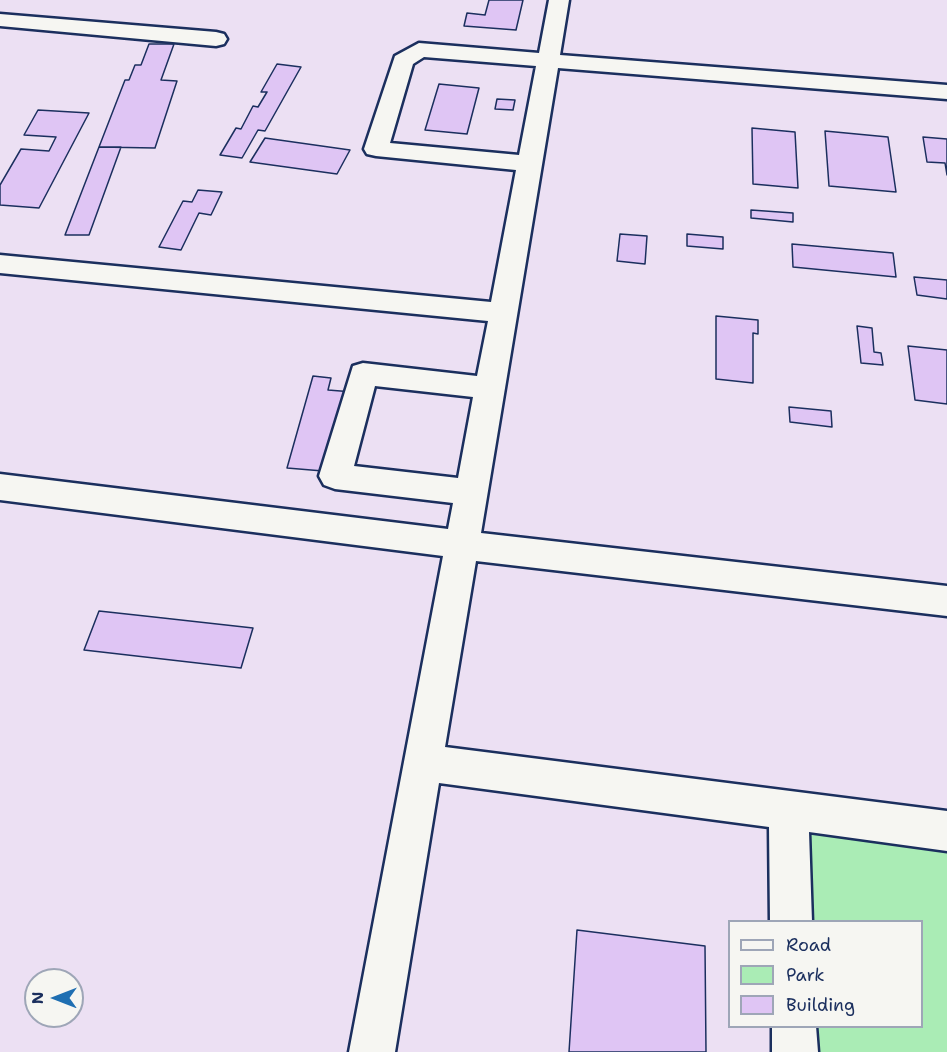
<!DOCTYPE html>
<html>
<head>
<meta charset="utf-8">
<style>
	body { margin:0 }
	#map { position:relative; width:947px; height:1052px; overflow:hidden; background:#f1ecf2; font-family:"Shantell Sans",sans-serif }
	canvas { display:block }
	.legend { position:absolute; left:728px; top:920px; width:195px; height:108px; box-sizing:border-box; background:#f6f6f2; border:2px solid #9ea6b7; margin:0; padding:8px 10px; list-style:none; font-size:18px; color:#1b2f5e }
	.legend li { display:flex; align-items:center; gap:12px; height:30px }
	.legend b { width:30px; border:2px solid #9ea6b7 }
	.north { position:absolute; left:24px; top:968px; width:60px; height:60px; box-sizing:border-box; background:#f6f6f2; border:2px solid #9ea6b7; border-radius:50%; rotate:270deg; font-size:16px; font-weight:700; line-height:24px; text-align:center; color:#1b2f5e }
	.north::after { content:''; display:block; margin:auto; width:21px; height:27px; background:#1f6fb2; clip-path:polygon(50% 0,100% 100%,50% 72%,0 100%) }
</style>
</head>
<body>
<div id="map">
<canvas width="947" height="1052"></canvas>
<ul class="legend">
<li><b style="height:8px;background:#f6f6f2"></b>Road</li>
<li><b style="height:16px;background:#aaecb5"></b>Park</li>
<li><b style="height:16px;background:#dfc5f4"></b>Building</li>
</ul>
<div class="north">N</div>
</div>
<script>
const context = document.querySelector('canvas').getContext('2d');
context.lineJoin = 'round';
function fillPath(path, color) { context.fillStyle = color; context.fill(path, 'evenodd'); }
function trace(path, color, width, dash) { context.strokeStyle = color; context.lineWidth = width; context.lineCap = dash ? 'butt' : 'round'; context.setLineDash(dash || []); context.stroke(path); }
fillPath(new Path2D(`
	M0,0H947V1052H0ZM730,922H922V1026H730ZM36,980H72V1016H36Z`), '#ece0f3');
fillPath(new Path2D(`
	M809,829L947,848V1052H810V1027L922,1026V922L809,921Z`), '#aaecb5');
const building = new Path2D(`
	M489,0H523L516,30L464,26L467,13L485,15Z
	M149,44H174L161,80L177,81L155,148L99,147L125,80H129L135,65H141Z
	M277,64L301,67L265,131L258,130L242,158L220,155L236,128L241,129L253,106L258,107L267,92H261Z
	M439,84L479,88L467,134L425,130Z
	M497,99L515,100L513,110L495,109Z
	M38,110L89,113L39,208L0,205V185L21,149L49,151L56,137L24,135Z
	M752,128L795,132L798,188L753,184Z
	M825,131L888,137L896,192L829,186Z
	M923,137L947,139V175L945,163L927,162Z
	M265,138L350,150L337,174L250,162Z
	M99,147H121L89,235H65Z
	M198,190L222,192L211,215L199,213L181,250L159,247L183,201L192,202Z
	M751,210L793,213V222L751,218Z
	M620,234L647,236L645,264L617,261Z
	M687,234L723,237V249L687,246Z
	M792,244L893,253L896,277L793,267Z
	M914,277L947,280V299L917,295Z
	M716,316L758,320V334L753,333V383L716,379Z
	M857,326L872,328L874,352L881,353L883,365L861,363Z
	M908,346L947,350V404L915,400Z
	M313,376L331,378L328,390L353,392L323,471L287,468Z
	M789,407L831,411L832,427L790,422Z
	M99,611L154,617L253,628L241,668L84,650Z
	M577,930L705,946L706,1052H569Z`);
fillPath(building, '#dfc5f4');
trace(building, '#1b2f5e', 1.5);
const minor = new Path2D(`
	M549,0H569L560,55L947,85V99L558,68L481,533L947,586V616L476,561L445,747L947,811V851L809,832L812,922H770L769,827L439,783L395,1052H349L443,556L0,500V474L448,529L453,503L335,489L324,485L319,476L353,366L363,363L477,376L488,321L0,273V255L491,302L516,170L376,156L367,154L364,149L395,56L419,43L539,53ZM424,57L536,66L519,155L390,143L413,64ZM375,386L473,397L458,478L354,466Z
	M0,14L216,32L224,34L227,39L224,44L216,46L0,26Z
	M772,1026H816L818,1052H772Z`);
trace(minor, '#1b2f5e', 5);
fillPath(minor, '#f6f6f2');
</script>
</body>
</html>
